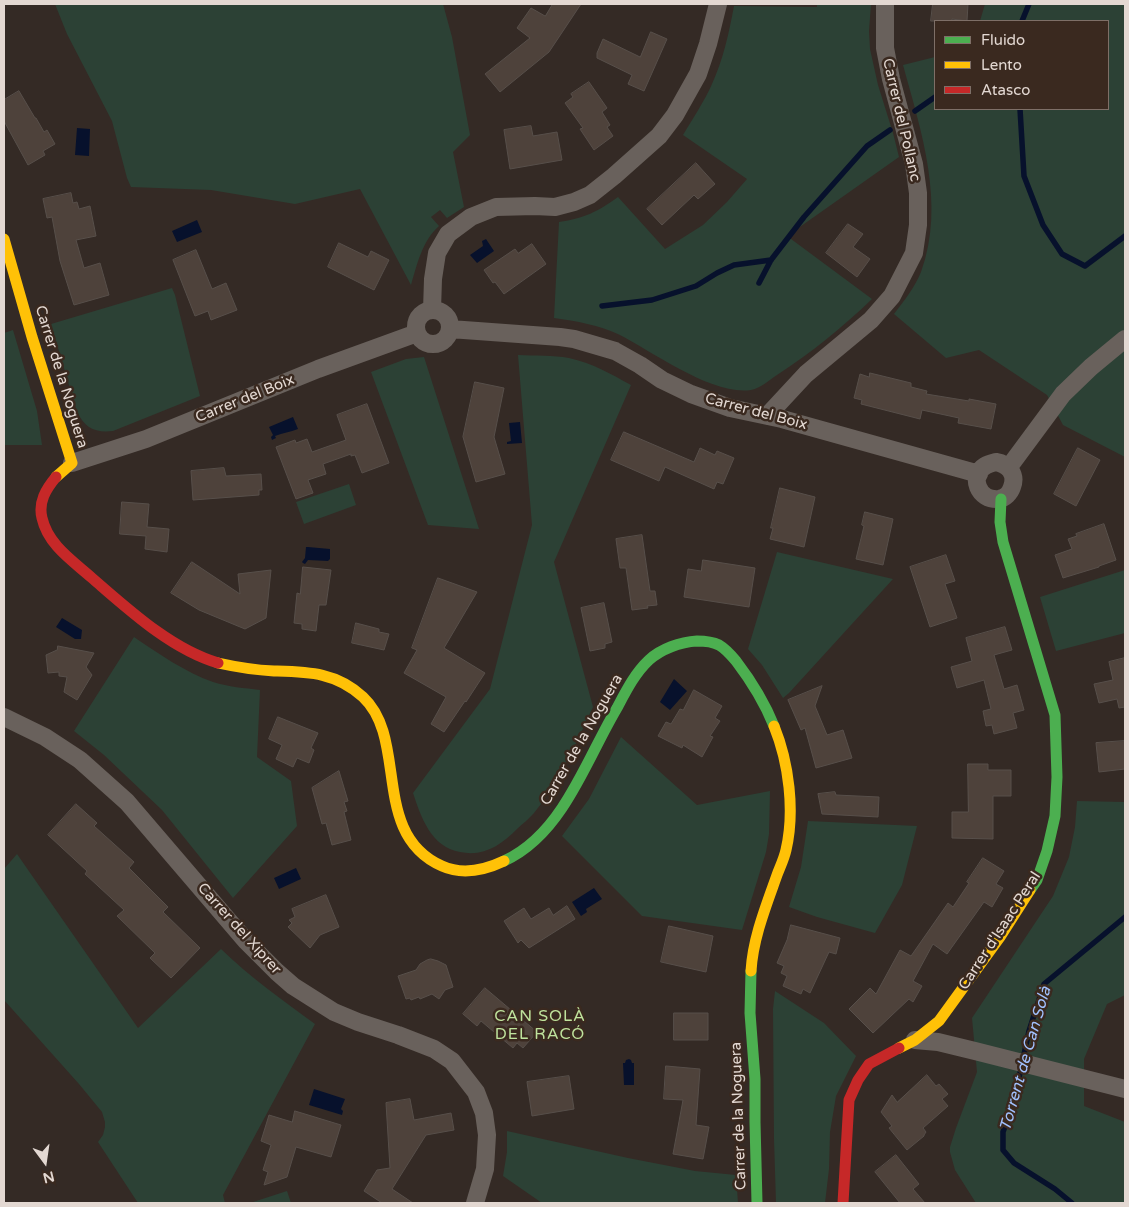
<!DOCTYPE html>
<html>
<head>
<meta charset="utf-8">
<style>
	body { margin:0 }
	#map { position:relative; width:1129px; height:1207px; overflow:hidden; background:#342a25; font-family:"Varela Round",sans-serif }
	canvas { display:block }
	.frame { position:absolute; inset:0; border:5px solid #e3d8d2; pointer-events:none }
	.legend { position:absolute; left:934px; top:20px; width:175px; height:90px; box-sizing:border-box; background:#3a291f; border:1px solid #7e6f67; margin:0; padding:6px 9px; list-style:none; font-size:15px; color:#e3d8d2 }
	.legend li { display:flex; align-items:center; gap:10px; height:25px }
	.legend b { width:25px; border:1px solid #7e6f67 }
	.north { position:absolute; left:20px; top:1137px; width:50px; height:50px; -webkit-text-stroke:4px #3a291f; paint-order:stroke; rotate:166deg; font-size:14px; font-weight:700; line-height:20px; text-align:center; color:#e3d8d2 }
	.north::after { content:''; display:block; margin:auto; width:18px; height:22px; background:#e3d8d2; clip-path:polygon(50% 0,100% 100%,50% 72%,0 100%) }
</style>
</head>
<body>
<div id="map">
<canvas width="1129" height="1207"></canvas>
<div class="frame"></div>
<ul class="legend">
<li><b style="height:6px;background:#4caf50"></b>Fluido</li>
<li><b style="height:6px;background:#ffc107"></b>Lento</li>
<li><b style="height:6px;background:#c62828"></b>Atasco</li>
</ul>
<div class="north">N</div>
</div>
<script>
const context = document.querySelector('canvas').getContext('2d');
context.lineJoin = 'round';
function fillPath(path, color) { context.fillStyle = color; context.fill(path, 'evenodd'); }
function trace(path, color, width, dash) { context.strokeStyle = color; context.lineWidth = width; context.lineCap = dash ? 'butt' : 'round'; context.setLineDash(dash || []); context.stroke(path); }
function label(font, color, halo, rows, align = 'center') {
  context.font = font + ' "Varela Round",sans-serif'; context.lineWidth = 5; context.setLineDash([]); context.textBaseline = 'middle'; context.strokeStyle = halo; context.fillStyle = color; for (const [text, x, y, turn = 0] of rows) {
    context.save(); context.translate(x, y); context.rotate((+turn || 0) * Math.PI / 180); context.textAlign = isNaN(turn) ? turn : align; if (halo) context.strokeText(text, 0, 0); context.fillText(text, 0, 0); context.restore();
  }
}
fillPath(new Path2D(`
	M55,4H443L452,37L470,135L453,152L464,207L447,218L440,210L431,217L439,226C422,241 417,265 411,285L360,189L295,204L211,190L131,187L127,178L112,121L67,34Z
	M817,4H871L869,31L870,49L878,85L893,133L899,157L787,236L872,299C843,327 811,353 777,375C769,380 761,388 751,390C713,396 653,352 620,335C599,325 576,321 554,318L559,222C585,218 597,212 618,197L665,249L703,225L727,202L747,179L683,135C693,118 704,102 712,84C723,60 729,33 734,6L817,7Z
	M985,4H1125V457L1063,425L1047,395L979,350L946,358L894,314C904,301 915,287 921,272C946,204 921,131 903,65L935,57V109H1108V21H980Z
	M172,288L175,295L200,396L113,431C95,433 85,428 77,412L51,324Z
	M13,330L37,411L42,445H4V333Z
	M518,355C535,356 553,355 569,358C592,363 611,374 631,385L554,562L593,707C576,743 560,782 534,813C529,819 522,824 517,829C501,845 484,857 460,852C431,847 421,817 413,793L490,689L532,525Z
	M424,357L479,529L428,525L371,372L406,359Z
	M349,484L356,505L304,524L296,502Z
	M777,552L893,579L789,693L783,698L762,665L748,649Z
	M1125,570V633L1056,651L1040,597Z
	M134,637C159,654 185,672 213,682C229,687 244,688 260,690L257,757L291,781L297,826L233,898L162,810L104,755L74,731Z
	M621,737L697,805L770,791L769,834L766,852L742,930L642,916L562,836L589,799Z
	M1077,801L1125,802V995L1107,1004L1084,1059V1106L1125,1122V1203H976L955,1170L950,1152V1147L956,1128L977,1072L972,1018L1053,896L1069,857L1075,827Z
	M808,821L917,826L902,885L875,933L817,917L789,907L801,867Z
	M17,854L138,1028L221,949C250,977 282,1000 315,1024L223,1195L225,1203H138L98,1142L103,1135L105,1127V1122L102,1112L79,1084L4,1000V869Z
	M775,991L824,1023L856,1056L836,1096L830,1132L829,1169L825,1203H776L774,1139L773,1009Z
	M507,1131L628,1158L695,1171L736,1175L738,1203H542L503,1176L507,1152Z
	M287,1191L291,1203H250Z`), '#2c4135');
fillPath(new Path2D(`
	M77,128L90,129L89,156L75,155Z
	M197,220L202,232L177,242L172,231Z
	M486,239L494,251L477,263L470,255L483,246L482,241Z
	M293,417L298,429C290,432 283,433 275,436L276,438L272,440L271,437L273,435L269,427Z
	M520,422L522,443L507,444V442L511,441L509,423Z
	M306,547H308L330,549V559L328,561L308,560L305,564L303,563L302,562L305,558Z
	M62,618L82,630L81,639H75L56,627Z
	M674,679L687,691L670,710L660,702Z
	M296,868L301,879L279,889L274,878Z
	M594,888L602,899L586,909L587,912L581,916L572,902Z
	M629,1059L631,1060L632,1063H634V1085H624L623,1063H625L626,1060Z
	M314,1089L345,1099L341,1109L343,1111L342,1115L309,1105Z`), '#07112c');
trace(new Path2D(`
	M1022,21L1029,4
	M1020,109L1024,176L1043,225L1062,254L1085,266L1125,236
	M915,111L935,97
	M759,283L771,260L804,217L867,146L890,130
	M602,306L652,300L696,286L717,273L734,265L771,260
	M1072,1203L1055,1189L1014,1163L1003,1150V1132L1014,1101L1029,1031L1044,984L1125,917`), '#07112c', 5.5);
const building = new Path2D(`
	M553,4H581L549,52L500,92L485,74L530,38L517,28L531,8L545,16Z
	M933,4H968L967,21L952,19V21H931Z
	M651,32L667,39L644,91L628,84L632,75L597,58V53L603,39L640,57Z
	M589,82L607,108L602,112L610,125L607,127L613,136L594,150L580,129L583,128L565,103L573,97L571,94Z
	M19,91L35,118H36L44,132L47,130L55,144L43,151L45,155L28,165L4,121V100Z
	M531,126L533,136L557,132L562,160L510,169L504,130Z
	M696,163L715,184L698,199L694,195L662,225L647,209Z
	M71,193L73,203L77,202L79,209L90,206L96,236L76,240L84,268L100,263L109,295L74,305L60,261L52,217L47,218L43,199Z
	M848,224L863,234L853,247L870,259L857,277L826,253Z
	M339,243L368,257L371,251L389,260L374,290L328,267Z
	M532,244L546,264L504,294L495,282L493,283L484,270L515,249L518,253Z
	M196,250L212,289L226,283L237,310L211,320L208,311L195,316L173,260Z
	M870,373L911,383V387L927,391L926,394L969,401V399L996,404L991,429L958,423L959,418L922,410L920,419L861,404L862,400L854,398L860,374L869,377Z
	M475,382L504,388L494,437L505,474L476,482L463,437Z
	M367,404L389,463L362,473L355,455L351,456V454L323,464L326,474L308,480L313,493L296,499L276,447L295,440L296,443L307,439L312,452L346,440L337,415Z
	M624,432L694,462L700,448L715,455L717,451L734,458L723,484L717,482L714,489L665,467L659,481L611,460Z
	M1078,448L1100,460L1076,506L1054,494Z
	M224,468L226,476L261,474L262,490H259V495L193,500L191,471Z
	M780,488L815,497L804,547L770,539L773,528H771Z
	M122,502L149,504L147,527L169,529L167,552L145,549L146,536L120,534Z
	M865,512L893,519L883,565L856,559L864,526L862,525Z
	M1104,524L1116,560L1099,566V567L1063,578L1055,555L1072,549L1068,539L1077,536L1076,534Z
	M642,535L650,591H655L657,605L647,606L648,608L632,610L626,568H620L616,539Z
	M946,555L955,581L945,584L957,618L930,627L910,567Z
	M703,560L755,568L749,607L684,597L688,569L701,571Z
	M192,562L240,594L238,574L271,570L266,618L245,629L199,610L171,593Z
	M303,567L331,570L326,605H319L316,631L302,629V624L294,623L297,593L300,594Z
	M438,578L477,592L444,648L485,673L466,702L465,701L444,732L431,724L446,697L404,673L417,650L412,648Z
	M604,603L612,642L605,644V648L590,651L581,608Z
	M356,623L379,629V632L389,634L384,650L352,643Z
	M1005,627L1012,650L994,655L1004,689L1017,685L1024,710L1013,713L1017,728L994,734L992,725L986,726L983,711L991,709L984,680L957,688L951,667L972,661L966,638Z
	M58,646L94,653L86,667L92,675L77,700L64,692L67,677L59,676V672L48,673L46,655L57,650Z
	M1125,658V707L1119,708L1117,699L1099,703L1094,684L1113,680L1109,662Z
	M822,686L815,706L827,735L843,730L852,758L816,768L805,728L801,730L788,700Z
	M694,690L722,706L715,718L720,721L710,736L713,737L702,757L683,745L682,748L658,736L666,722L671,724L680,709L683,710Z
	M278,717L318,733L311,748L314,750L309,763L297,758L293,767L276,759L282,745L269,739Z
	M1125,741V769L1099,772L1096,743Z
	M968,764H988V770H1011V796H993V839L952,838V812H968Z
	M339,771L348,801L344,802L347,811L344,812L351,840L332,845L326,823L322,824L312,788Z
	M835,792L836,795L879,797L878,817L822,814L818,794Z
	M76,804L97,823L94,826L134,862L129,868L168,907L163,912L200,948L171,978L150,958L155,953L117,916L124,910L85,874L87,871L48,835Z
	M983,858L1004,871L996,884L1003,888L992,907L984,902L947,954L933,944L913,981L922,986L913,1002L909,999L873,1033L849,1009L870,988L876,994L900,950L911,956L948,903L953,907L969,883L967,882Z
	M326,895L339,927L320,935L310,948L288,927L292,923L289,920L295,917L292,909Z
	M567,906L575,919L529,948L521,940L518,943L504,921L524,908L531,919L549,908L553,915Z
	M791,925L840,938L836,954L829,952L810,993L803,989L801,994L783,986L787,976L781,973L784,966L777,963L787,940Z
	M669,926L713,936L706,972L661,962Z
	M431,959L438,961L446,965L453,987L445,990L439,999L432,994L420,999L419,997L411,1000L410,998L406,999L398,976L416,970L420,964L427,960Z
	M485,988L537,1032L523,1048L517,1043L513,1048L481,1021L477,1026L463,1014Z
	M674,1013H708V1040H674Z
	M666,1066L700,1069L696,1125L709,1127L703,1159L673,1154L683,1100L664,1099Z
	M927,1075L936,1086L939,1084L948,1094L942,1099L948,1106L923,1128L926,1132L924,1135V1136L907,1150L889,1128L892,1126L881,1112L892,1095L897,1102Z
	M569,1076L574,1109L532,1116L527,1082Z
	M410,1099L414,1120L451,1113L454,1130L426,1135L392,1189L413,1203H382L364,1191L377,1170L390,1168L386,1103Z
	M295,1111L341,1125L331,1157L296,1147L287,1177L264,1185L268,1172L263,1170L271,1145L261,1141L269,1115L292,1122Z
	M896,1155L919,1184L913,1189L925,1203H900L875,1172Z`);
fillPath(building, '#4e423b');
trace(building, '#574f4a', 1);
trace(new Path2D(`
	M416 327a17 17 0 1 1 34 0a17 17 0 1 1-34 0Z
	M432,310L433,279L437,253L448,234L471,217L496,207L535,206L555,207L574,202L590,195L614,176L659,136L675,115L698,74L708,44L718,4
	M450,329L560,337L574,339L615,351L640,365L662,380L691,394L730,408L782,419L979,474
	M767,416L806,374L871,320L892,296L914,253L918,225V193L914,164L891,79L885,48V4
	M996,462C1008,464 1017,474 1012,487C1010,493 1005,498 999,499C978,501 969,476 985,466C988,464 992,463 996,462Z
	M72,463L146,439L318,369L417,333
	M1009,467L1063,394L1091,367L1125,339
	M4,717L45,737L80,760L127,802L246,941L277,972L293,986L334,1012L358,1022L398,1035L434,1049L452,1061L476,1092L484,1113L487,1135L485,1169L475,1203
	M915,1040L938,1042L975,1051L1125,1089`), '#69615c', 18);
trace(new Path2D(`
	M1001,499L1000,522L1003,542L1055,715L1057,777L1055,816L1047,851L1037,880L1030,890
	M504,861C528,850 548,829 562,808C583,777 598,740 617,708C626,691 635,673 649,660C661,649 680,642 697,641C705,641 713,642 719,645C726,649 731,655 736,661C752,682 764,701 774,726
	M751,971L750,1013L755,1079V1122L757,1203`), '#4caf50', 11);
trace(new Path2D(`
	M4,239L32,337L72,463L56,477
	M218,663C236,667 255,670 274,671C308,672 336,672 363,697C409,740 370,834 442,866C462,875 485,870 504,861
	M751,971C753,938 766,906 777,875C780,867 784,859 786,850C795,811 789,763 774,726
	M899,1048L915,1040L939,1021L1000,937L1030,890`), '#ffc107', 11);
trace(new Path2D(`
	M56,477C46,489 38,502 42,518C48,545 73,561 92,578C129,610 171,649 218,663
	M843,1203L849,1100L858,1080L869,1064L899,1048`), '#c62828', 11);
label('15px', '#e3d8d2', '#3a291f', [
	["Carrer del Pollanc",901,120,77],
	["Carrer de la Noguera",61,377,73],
	["Carrer del Boix",245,399,-22],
	["Carrer del Boix",756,412,15],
	["Carrer de la Noguera",582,740,-60],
	["Carrer del Xiprer",239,929,48],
	["Carrer d'Isaac Peral",1000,931,-57],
	["Carrer de la Noguera",739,1116,-92]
]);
context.letterSpacing = '1px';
label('16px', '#bfe39d', '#3a291f', [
	["CAN SOLÀ",540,1017],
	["DEL RACÓ",540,1035]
]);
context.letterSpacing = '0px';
label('italic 16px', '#a1c0fe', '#3a291f', [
	["Torrent de Can Solà",1026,1059,-74]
]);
</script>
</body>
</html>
